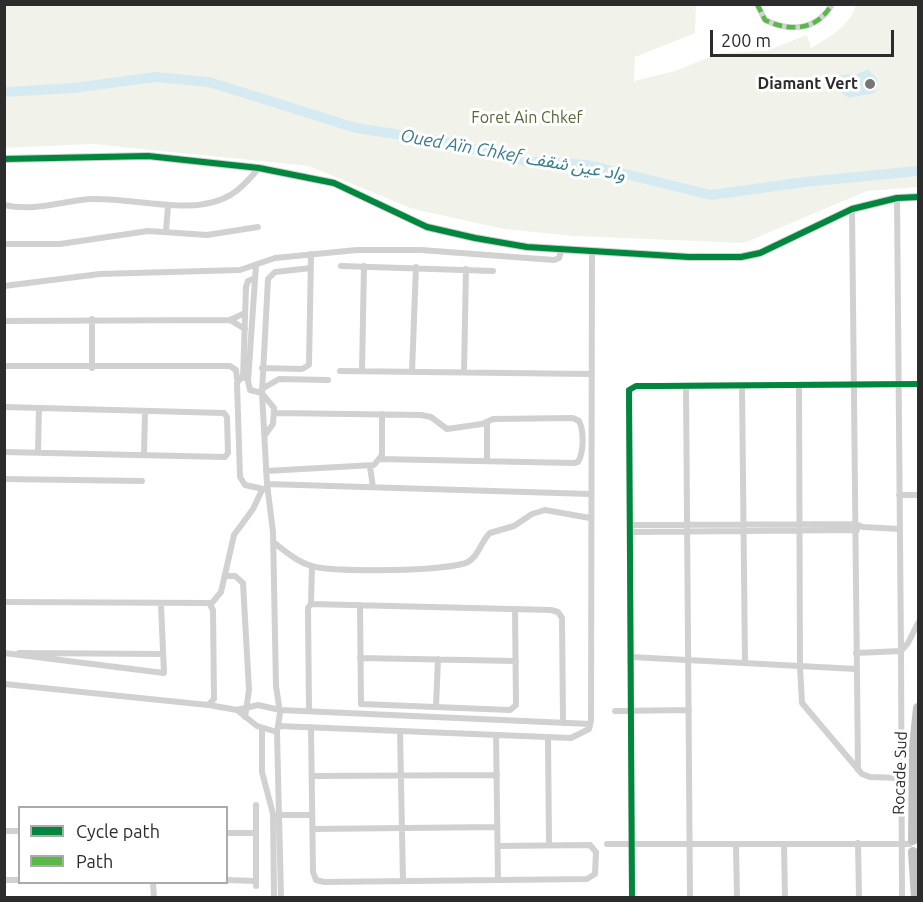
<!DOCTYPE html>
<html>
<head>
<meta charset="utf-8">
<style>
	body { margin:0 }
	#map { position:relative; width:923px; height:902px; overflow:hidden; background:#fff; font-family:Ubuntu,sans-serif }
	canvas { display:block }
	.frame { position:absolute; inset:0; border:6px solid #2c2c2c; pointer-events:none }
	.legend { position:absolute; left:18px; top:806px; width:210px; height:78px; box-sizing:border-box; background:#fff; border:2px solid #ababab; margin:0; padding:8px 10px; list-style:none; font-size:18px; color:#2c2c2c }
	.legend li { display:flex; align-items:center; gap:12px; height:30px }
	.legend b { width:30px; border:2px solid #ababab }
	.scale { position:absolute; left:710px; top:30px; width:184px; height:27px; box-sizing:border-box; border:3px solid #2c2c2c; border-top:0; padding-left:8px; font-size:18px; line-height:21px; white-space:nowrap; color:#2c2c2c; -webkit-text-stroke:4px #fff; paint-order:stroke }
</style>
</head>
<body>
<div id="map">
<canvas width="923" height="902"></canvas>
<div class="frame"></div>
<ul class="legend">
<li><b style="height:8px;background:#00873e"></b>Cycle path</li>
<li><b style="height:8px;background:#58b947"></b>Path</li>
</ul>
<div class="scale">200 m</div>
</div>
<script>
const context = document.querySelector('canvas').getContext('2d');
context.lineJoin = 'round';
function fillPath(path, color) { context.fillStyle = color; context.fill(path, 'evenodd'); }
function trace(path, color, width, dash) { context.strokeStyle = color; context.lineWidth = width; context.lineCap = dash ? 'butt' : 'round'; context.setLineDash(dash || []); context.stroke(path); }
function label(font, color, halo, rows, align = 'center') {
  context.font = font + ' Ubuntu,"Noto Sans Arabic",sans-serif'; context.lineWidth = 6; context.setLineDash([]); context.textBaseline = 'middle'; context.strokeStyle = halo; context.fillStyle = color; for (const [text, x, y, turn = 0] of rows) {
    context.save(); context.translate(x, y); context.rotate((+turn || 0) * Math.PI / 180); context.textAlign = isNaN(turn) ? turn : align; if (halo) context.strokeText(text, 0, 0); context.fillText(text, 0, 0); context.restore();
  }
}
fillPath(new Path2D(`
	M5,5H696L695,33L635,57L634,81L675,71L720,53L766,51L807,35L811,48C830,37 849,27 856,5H918V187L867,191L744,243L574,236L504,229L413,209L309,166L92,144L5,148Z`), '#f1f3ea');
fillPath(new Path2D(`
	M868,69L878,80L875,93L849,98L839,91L841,75L857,74Z`), '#d6ebf1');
trace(new Path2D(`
	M4,92L74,88L155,77L209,82L356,128L440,141L525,161L588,165L711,195L805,182L918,171`), '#d6ebf1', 10);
trace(new Path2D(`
	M757,4L765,20C790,32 817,31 832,4
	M4,205C34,212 62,201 91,199C133,197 195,218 232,194C242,188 251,177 259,168
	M852,209L858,770
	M166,231L168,206
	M4,244H60L148,231L207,235L258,227
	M256,265L248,381L250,390L262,393L274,408L273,424L265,435
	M341,266L493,271
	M4,286L100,274L240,270L275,258L357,250H421L554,260L559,258L562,249
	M230,320L245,329
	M4,321L230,320L245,313
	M4,366H230L236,370L237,379
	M92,368V319
	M262,368L302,369L309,365L311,254
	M340,371L590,374
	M362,371L364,266
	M412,372L416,267
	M464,372L466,269
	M243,378L246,287L248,281L255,278
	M240,379L237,383L240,477L245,485L268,490
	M742,386L745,663
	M799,386L800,667L802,703L862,774L870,777L901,778
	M686,387L690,898
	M262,389L279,379L328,380
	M4,407L224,413L227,417L228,453L225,457L4,452
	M275,413L421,415L431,417L447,429L482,424L493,419L573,418L579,421C584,431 584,452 578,462L574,463L380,459
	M38,452L39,408
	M144,455L145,411
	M487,461V422
	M370,467L373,487
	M266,471L374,465L382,455V414
	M4,479L142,481
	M267,484L590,494
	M899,495H918
	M630,525L855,524L863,527L900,529
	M630,532L857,530
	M273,542C285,551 297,562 312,566C333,573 450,571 468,562C479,556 481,541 490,533L514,526L532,514L545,510L590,518
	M225,576H235L243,583L249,690L245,717
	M4,602L209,603L213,610L214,699L208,705L4,684
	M211,604L221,592L234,535L253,509L262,490
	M311,604L312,566
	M360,605L361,704L510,710L516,705L515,609
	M4,653L164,673L161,605
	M19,653L162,654
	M856,653L901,651L897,198
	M631,657L856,669
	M360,658L516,661
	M209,705L237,710L258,705L280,710L590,724
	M436,707L438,659
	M237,710L257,726L277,732
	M309,710L308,608L311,604L551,610L558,612L562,618L563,723
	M615,711L689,710
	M278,726L571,738L589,729L591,721L592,251
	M311,727L313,872L316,880L324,882L587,879L595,874L596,852L590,845L498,846
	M262,728V772L273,814L274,898
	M400,731L403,881
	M496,735L498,880
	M548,737L549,845
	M312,776L497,775
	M256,805V886
	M280,815H312
	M313,829L497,827
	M4,831H20
	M226,833H256
	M858,843L859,898
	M607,844H910
	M784,844L785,898
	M736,845L737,898
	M4,880H20
	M226,880L256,881
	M153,882L154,898
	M281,898L277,732L280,713L276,686L273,532L267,484L262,393L268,279L275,272L311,268
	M632,898L629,390L636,386H658L918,384
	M902,898L901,651L908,643L918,623`), '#d1d1d1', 6);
trace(new Path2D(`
	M4,159L148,156L259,168L334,183L427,227L475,238L527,247L689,257H741L760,253L852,209L897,198L918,197`), '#d1d1d1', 8);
trace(new Path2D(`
	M913,840L914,746L918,708
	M913,852L916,898`), '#c1c1c1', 10);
trace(new Path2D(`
	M757,4L765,20C790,32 817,31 832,4`), '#58b947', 4.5, [9, 4.5]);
trace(new Path2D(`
	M4,159L148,156L259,168L334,183L427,227L475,238L527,247L689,257H741L760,253L852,209L897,198L918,197
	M632,898L629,390L636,386H658L918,384`), '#00873e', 6);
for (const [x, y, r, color] of [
	[870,84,6,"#767676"]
]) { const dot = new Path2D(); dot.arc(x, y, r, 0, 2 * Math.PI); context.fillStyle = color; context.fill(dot); trace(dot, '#fff', 2); }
label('bold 16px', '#2c2c2c', '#fff', [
	["Diamant Vert",858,84]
], 'right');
label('16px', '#566839', '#fff', [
	["Foret Ain Chkef",527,118]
]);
label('16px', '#2c2c2c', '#fff', [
	["Rocade Sud",900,773,-88]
]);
label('italic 18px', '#397b8f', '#fff', [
	["Oued Aïn Chkef واد عين شقف",513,155,10]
]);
</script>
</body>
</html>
